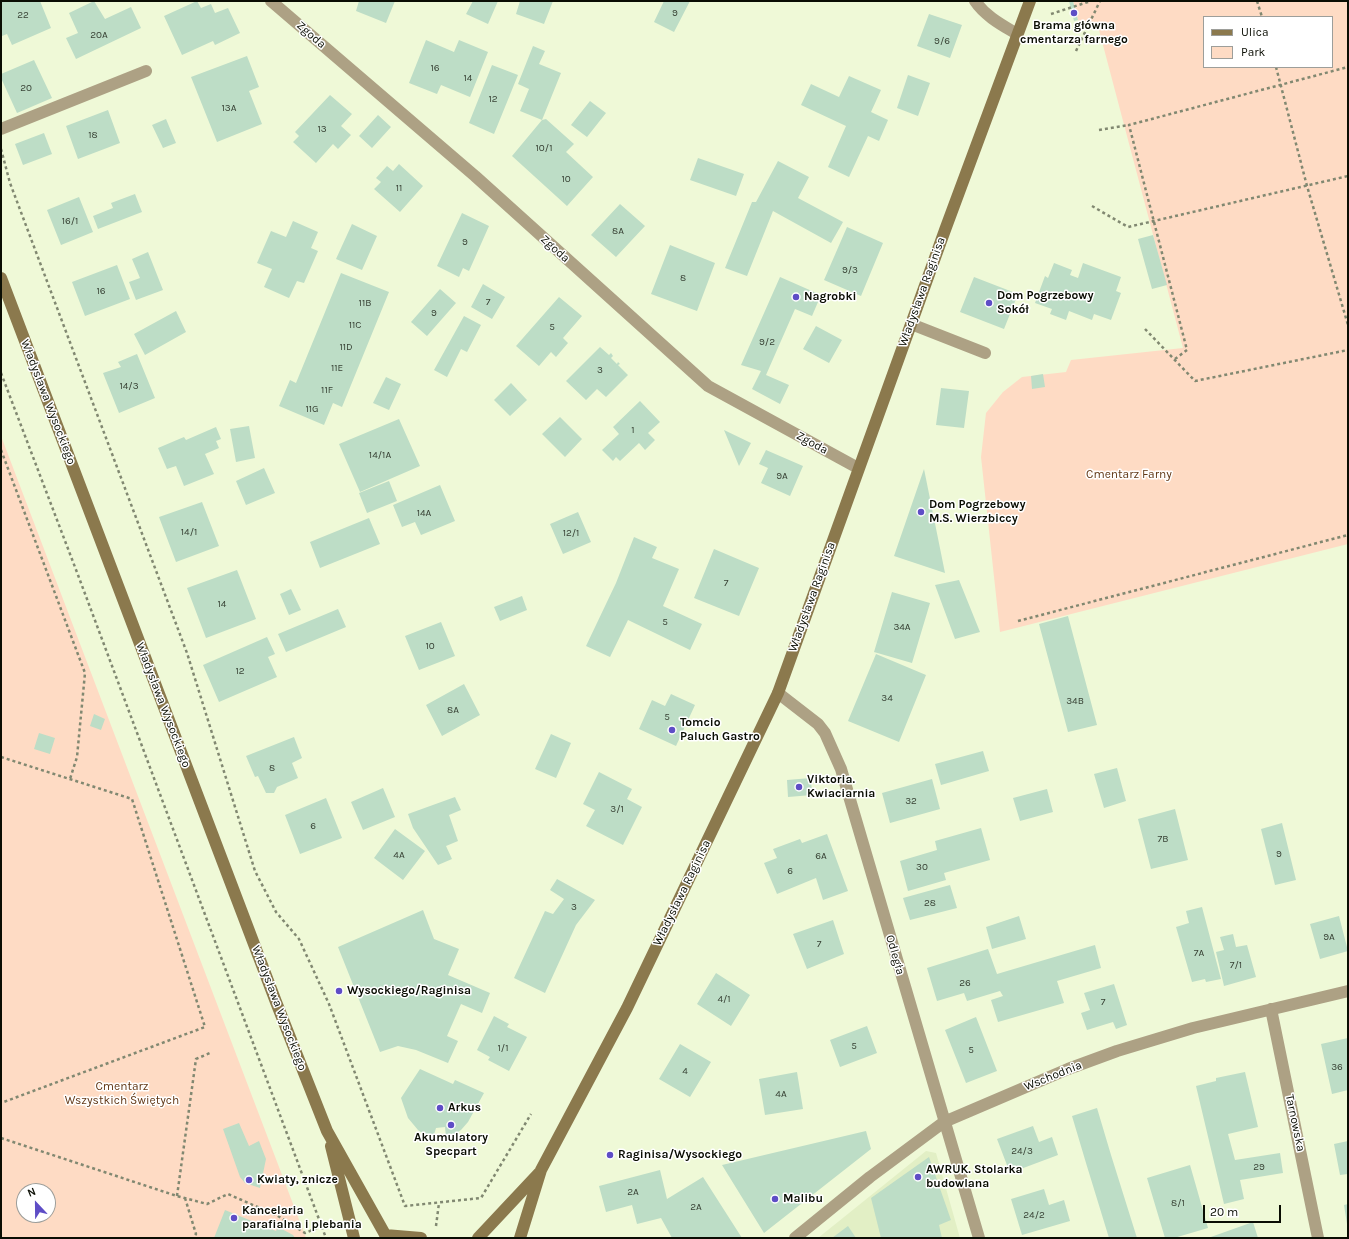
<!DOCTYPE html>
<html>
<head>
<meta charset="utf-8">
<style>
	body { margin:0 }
	#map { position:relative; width:1349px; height:1239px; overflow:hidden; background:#eff9d7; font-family:Karla,sans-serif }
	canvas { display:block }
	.frame { position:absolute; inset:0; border:2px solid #0a0d03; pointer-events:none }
	.legend { position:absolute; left:1203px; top:16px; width:130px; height:52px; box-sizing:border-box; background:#fff; border:1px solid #9d9e9a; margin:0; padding:5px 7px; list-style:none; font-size:12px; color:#0a0d03 }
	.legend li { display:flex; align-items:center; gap:8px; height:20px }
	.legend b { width:20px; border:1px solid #9d9e9a }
	.north { position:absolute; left:16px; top:1183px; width:40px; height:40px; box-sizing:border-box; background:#fff; border:1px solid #9d9e9a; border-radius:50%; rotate:338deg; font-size:11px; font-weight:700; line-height:16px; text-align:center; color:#0a0d03 }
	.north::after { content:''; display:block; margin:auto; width:14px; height:18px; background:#5e4dc6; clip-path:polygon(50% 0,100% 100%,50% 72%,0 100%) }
	.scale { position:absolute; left:1203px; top:1205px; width:78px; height:18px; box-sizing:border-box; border:2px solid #0a0d03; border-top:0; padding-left:5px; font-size:12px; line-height:14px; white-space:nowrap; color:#0a0d03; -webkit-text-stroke:3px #fff; paint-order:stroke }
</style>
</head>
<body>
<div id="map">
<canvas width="1349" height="1239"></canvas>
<div class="frame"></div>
<ul class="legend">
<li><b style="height:5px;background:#8b794d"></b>Ulica</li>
<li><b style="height:11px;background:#fedbc4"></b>Park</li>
</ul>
<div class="north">N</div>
<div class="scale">20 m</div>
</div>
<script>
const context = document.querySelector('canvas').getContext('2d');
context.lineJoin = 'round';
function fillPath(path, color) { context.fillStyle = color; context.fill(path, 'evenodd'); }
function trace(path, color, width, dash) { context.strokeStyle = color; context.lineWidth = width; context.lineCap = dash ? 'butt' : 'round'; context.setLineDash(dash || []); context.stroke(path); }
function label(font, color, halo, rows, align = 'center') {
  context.font = font + ' Karla,sans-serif'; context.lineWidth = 3; context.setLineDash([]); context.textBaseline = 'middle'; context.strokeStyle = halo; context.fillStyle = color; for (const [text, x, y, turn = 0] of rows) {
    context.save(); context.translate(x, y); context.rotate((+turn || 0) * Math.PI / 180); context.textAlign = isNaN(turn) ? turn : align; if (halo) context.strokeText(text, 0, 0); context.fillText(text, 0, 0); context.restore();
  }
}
fillPath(new Path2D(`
	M926,1151L936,1153L960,1238H818Z`), '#e2efc5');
fillPath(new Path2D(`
	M1073,1H1348V544L1000,632L981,457L986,413L1003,392L1022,377L1066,372L1071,360L1183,348L1099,30L1078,20ZM1204,17H1332V67H1204Z
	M1,436L306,1238H1ZM24,1191H48V1215H24Z`), '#fedbc4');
fillPath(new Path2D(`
	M1,1H40L51,28L12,45L7,34L2,36L1,33Z
	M94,1L105,19L131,7L141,28L76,59L66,38L78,33L69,13Z
	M197,1L201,8L211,4L215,13L228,8L240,33L215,45L213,41L182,55L164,16Z
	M359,1H395L386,23L356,11Z
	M473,1H498L488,24L466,14Z
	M520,1H553L544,24L516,14Z
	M664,1H690L674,32L654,22Z
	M1069,1H1073L1078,20L1074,21Z
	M929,14L962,25L950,58L917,46Z
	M426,40L454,52L459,40L488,52L470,97L441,85L437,94L409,83Z
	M533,46L545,51L539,64L561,73L542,120L520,111L529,89L518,84Z
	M247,56L259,87L249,91L262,124L217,142L191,77Z
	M34,60L52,98L17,113L1,78V74Z
	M492,65L518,75L494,134L469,123Z
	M908,75L930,83L918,116L897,108Z
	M849,76L881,90L871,112L888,120L879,141L868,136L849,177L828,167L846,126L801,105L811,84L839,97Z
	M330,95L352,114L341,126L351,135L338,149L333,144L316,163L293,142L299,136L295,132Z
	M590,101L606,113L587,137L571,125Z
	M108,110L120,143L78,159L66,126Z
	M378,115L391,127L372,148L359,136Z
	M166,119L176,143L163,148L152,125Z
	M546,119L574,144L566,152L593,177L567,206L512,156L542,120Z
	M44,133L52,154L23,165L15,144Z
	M698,158L744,174L736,196L690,180Z
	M778,161L809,177L798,198L843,222L831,243L773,211L747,276L725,268L752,202H756Z
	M399,164L423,186L400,212L374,189L381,182L376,178L387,166L393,171Z
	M135,194L142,212L98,229L93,216L113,208L111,203Z
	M79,197L93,232L61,245L47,210Z
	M620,204L645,226L616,257L591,235Z
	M462,213L489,226L469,271L463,268L459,277L437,266Z
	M293,221L318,232L311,248L318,251L304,283L297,281L289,298L264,287L272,269L257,263L271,231L286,237Z
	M352,224L377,236L362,270L336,259Z
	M847,227L883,243L861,296L824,280Z
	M1153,235L1167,285L1152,289L1138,239Z
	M670,245L715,263L697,311L651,294Z
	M148,252L163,290L136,300L129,282L140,278L132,259Z
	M1054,263L1072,270L1070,275L1078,278L1083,263L1121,277L1116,291L1121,293L1111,320L1094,314L1092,320L1069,311L1066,320L1050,314L1052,309L1035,303L1045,276L1048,278Z
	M117,265L130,299L85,316L72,282Z
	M341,273L389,292L342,407L333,403L324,425L279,406L290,380L296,383Z
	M780,277L821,295L812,316L795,309L766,375L789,385L780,404L752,389L761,371L741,365Z
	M974,277L1018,294L1004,329L960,312Z
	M483,284L505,297L492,319L471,307Z
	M440,289L456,303L427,336L411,322Z
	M559,297L582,316L563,338L568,343L556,357L551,352L539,366L516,346Z
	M176,311L186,332L145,355L134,334Z
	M464,316L481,325L467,352L461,349L447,377L434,370Z
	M816,326L842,340L829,363L803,349Z
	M600,347L609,355L611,353L613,356L611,358L617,364L618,362L620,364L618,365L628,375L606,397L597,389L586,400L566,381Z
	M137,354L155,398L119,413L103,373L121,367L118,362Z
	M1043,374L1045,387L1032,389L1031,376Z
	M386,377L401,384L389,410L373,403Z
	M511,383L527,400L510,416L494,400Z
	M941,388L969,391L964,428L936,425Z
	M640,401L660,422L648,433L655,440L645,450L639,443L620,461L616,457L613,461L602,450L619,434L613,427Z
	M560,417L582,439L565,457L542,434Z
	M399,419L420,466L360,492L339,444Z
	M249,426L255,458L236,462L230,429Z
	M216,427L221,439L216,441L219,448L205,454L214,474L184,486L176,466L167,469L158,448L184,437L186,440Z
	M724,430L751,443L739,466Z
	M766,450L803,466L790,496L761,483L768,468L759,464Z
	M264,468L275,493L246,505L236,481Z
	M924,469L945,573L894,556Z
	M389,481L397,501L367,513L359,493Z
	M440,485L455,521L421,535L415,522L402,527L393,505Z
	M202,502L219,546L176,562L159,517Z
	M578,512L591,542L563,554L550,524Z
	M369,518L380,544L320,568L310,542Z
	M634,537L657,547L652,558L679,569L663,606L702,624L690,650L628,620L610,657L586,646L616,583Z
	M714,549L759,568L739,616L694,598Z
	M237,570L256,619L206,638L187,588Z
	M959,580L980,632L955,639L935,585Z
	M291,589L301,610L289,615L280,594Z
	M892,592L930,603L912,663L874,652Z
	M522,596L527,610L500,621L494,607Z
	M338,609L346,627L286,652L278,634Z
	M1068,616L1097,725L1068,732L1039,624Z
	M441,622L455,656L419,670L405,636Z
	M267,637L275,654L268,657L277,677L219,702L203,665Z
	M876,654L926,675L899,742L848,721Z
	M464,684L480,715L442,736L426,705Z
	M671,694L695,705L676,746L639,729L652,700L665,706Z
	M94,714L105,719L101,730L90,726Z
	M39,733L55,738L50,754L34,749Z
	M551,734L571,743L556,778L535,769Z
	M294,737L302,758L292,763L298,778L277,787L274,793H266L258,776L255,777L246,756Z
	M983,751L989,771L941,785L935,764Z
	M1117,768L1126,801L1104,808L1094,774Z
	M599,772L632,789L627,799L642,807L623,845L586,826L595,810L583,804Z
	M811,778L812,795L788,797L787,780Z
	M932,779L940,809L890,823L882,793Z
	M383,788L395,817L363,830L351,802Z
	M1047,789L1053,812L1020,821L1013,798Z
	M455,797L461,810L449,815L458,841L446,846L452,859L438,865L413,828L408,814Z
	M326,798L342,838L300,854L285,815Z
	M1175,809L1188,860L1151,869L1138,819Z
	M1282,823L1296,880L1275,885L1261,829Z
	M981,828L990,860L944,873L946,880L908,891L900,861L937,850L935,841Z
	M395,829L425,851L403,880L374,858Z
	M827,834L848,891L823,900L816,878L777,894L764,863L777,858L773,849L800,839L802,843Z
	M557,879L595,900L576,925L545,993L514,978L545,911L553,914L564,899L550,890Z
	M950,885L957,908L910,920L903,898Z
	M1202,907L1221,979L1206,982L1205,979L1192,982L1176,927L1189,923L1186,911Z
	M423,910L434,939L459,949L448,975L490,993L482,1013L461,1004L447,1036L458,1041L448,1063L416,1050L398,1046L380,1052L338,947Z
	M1019,916L1026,939L992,949L986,927Z
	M1339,916L1348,951L1320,959L1310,924Z
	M833,920L844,954L807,969L793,934Z
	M1233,934L1236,947L1247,945L1256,977L1224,986L1216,952L1224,950L1220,937Z
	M1095,945L1101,968L1057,981L1064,1003L998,1022L991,1000L1003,996L1000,991L967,1001L964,993L937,1001L927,968L988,949L997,974Z
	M716,973L750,995L731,1026L697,1004Z
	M1114,984L1127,1025L1116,1029L1113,1022L1087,1030L1081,1013L1090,1010L1084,993Z
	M494,1016L509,1024L507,1027L527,1037L509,1071L488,1060L490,1057L477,1050Z
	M976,1017L997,1071L966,1083L945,1030Z
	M867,1026L877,1053L840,1067L830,1040Z
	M1348,1038V1090L1332,1094L1321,1044Z
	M680,1044L711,1062L690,1097L659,1079Z
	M420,1069L453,1084L455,1080L484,1093L468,1122L461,1130L452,1136L446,1138L445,1127L436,1128L433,1138L426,1136L418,1130L408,1118L401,1098Z
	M797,1072L803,1109L765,1115L759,1079Z
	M1245,1072L1258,1127L1228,1134L1235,1160L1280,1153L1283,1173L1240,1180L1244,1199L1224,1204L1196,1086L1216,1081V1078Z
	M1097,1108L1111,1155L1137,1238H1109L1086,1163L1072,1116Z
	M239,1123L249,1146L259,1141L266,1159L260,1188L245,1183L240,1177L223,1129Z
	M1033,1126L1039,1142L1052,1137L1058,1155L1010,1173L997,1139Z
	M866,1131L871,1149L764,1233L722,1165Z
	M1348,1141V1174L1340,1175L1334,1144Z
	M929,1157L951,1220L939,1225L942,1238H881L871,1198Z
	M1190,1165L1208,1228L1174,1238H1165L1147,1178Z
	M660,1170L667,1199L703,1177L742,1238H672L661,1218L637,1224L632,1205L606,1212L599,1186Z
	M1044,1189L1049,1205L1064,1200L1070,1221L1022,1235L1011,1199Z
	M1348,1204V1224H1347L1344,1205Z
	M225,1210L276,1231L278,1227L293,1235L295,1238H214Z
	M1253,1222L1258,1238H1208Z
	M848,1226L856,1238H832Z`), '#bdddc6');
trace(new Path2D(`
	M1257,1L1262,17
	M1051,14L1091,1
	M1076,51L1100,1
	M1276,67L1307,186L1348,325
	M1099,130L1129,125
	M1,149L10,183L187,653L255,871L276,912L299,939L329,1004L405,1206L481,1198L531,1114
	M1092,206L1128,227L1348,176
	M1145,329L1195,381L1348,350
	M1175,359L1187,350L1129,125L1348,67
	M1,373L78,575L326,1238
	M1,450L85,673L77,757L70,779
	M1018,621L1348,535
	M1,757L132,799L205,1027L1,1103
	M1,1138L177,1196L207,1204L228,1194L278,1216L305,1233L322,1226
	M177,1196L196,1059L210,1053
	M185,1198L196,1234L194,1238
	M436,1226L439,1203`), '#818871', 2.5, [3, 3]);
trace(new Path2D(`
	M1,129L146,71
	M911,324L985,353`), '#ada184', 12);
trace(new Path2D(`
	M271,1L475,176L708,386L858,468
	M975,1C985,16 1002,25 1017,34
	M778,693L818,724L825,733L841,769L979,1238
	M1271,1009L1318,1238
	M795,1238L870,1177L944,1122L1068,1069L1117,1051L1193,1028L1348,991`), '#ada184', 12);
trace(new Path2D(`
	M1,278L276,1002L327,1131L387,1238
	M331,1146L354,1238
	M385,1235L421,1238
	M478,1238L539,1173
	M520,1238L541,1170L627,1008L778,693L945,230L1030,1`), '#8b794d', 12);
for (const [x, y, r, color] of [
	[1074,13,4,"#5e4dc6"],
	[796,297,4,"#5e4dc6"],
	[989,303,4,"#5e4dc6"],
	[921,512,4,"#5e4dc6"],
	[672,730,4,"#5e4dc6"],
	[799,787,4,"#5e4dc6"],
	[339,991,4,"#5e4dc6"],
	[440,1108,4,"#5e4dc6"],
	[451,1125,4,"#5e4dc6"],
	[610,1155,4,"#5e4dc6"],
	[918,1177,4,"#5e4dc6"],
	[249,1180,4,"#5e4dc6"],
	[775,1199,4,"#5e4dc6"],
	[234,1218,4,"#5e4dc6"]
]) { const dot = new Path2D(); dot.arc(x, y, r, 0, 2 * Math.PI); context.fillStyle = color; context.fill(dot); trace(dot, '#fff', 1.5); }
label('10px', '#374134', null, [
	["9",675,13],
	["22",23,15],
	["20A",99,35],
	["9/6",942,41],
	["16",435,68],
	["14",468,78],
	["20",26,88],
	["12",493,99],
	["13A",229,108],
	["13",322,129],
	["18",93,135],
	["10/1",544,148],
	["10",566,179],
	["11",399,188],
	["16/1",70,221],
	["8A",618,231],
	["9",465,242],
	["9/3",850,270],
	["8",683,278],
	["16",101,291],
	["7",488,302],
	["11B",365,303],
	["9",434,313],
	["11C",355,325],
	["5",552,327],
	["9/2",767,342],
	["11D",346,347],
	["11E",337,368],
	["3",600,370],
	["14/3",129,386],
	["11F",327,390],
	["11G",312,409],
	["1",633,430],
	["14/1A",380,455],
	["9A",782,476],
	["14A",424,513],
	["14/1",189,532],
	["12/1",571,533],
	["7",726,583],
	["14",222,604],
	["5",665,622],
	["34A",902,627],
	["10",430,646],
	["12",240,671],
	["34",887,698],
	["34B",1075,701],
	["8A",453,710],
	["5",667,717],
	["8",272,768],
	["32",911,801],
	["3/1",617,809],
	["6",313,826],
	["7B",1163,839],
	["9",1279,854],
	["4A",399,855],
	["6A",821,856],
	["30",922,867],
	["6",790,871],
	["28",930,903],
	["3",574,907],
	["9A",1329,937],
	["7",819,944],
	["7A",1199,953],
	["7/1",1236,965],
	["26",965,983],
	["4/1",724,999],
	["7",1103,1002],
	["5",854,1046],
	["1/1",503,1048],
	["5",971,1050],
	["36",1337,1067],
	["4",685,1071],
	["4A",781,1094],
	["24/3",1022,1151],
	["29",1259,1167],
	["2A",633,1192],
	["8/1",1178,1203],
	["2A",696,1207],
	["24/2",1034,1215]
]);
label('bold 12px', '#0a0d03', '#fff', [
	["Brama główna",1074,26,"center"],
	["cmentarza farnego",1074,40,"center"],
	["Dom Pogrzebowy",997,296],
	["Sokół",997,310],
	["Nagrobki",804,297],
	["Dom Pogrzebowy",929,505],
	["M.S. Wierzbiccy",929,519],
	["Tomcio",680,723],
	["Paluch Gastro",680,737],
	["Viktoria.",807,780],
	["Kwiaciarnia",807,794],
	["Wysockiego/Raginisa",347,991],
	["Arkus",448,1108],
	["Akumulatory",451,1138,"center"],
	["Specpart",451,1152,"center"],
	["Raginisa/Wysockiego",618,1155],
	["AWRUK. Stolarka",926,1170],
	["budowlana",926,1184],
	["Kwiaty, znicze",257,1180],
	["Malibu",783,1199],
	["Kancelaria",242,1211],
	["parafialna i plebania",242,1225]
], 'left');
label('12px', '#0a0d03', '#fff', [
	["Zgoda",311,35,41],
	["Zgoda",555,249,42],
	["Władysława Raginisa",922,292,-70],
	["Władysława Wysockiego",48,402,69],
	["Zgoda",812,443,29],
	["Władysława Raginisa",812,597,-70],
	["Władysława Wysockiego",163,705,69],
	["Władysława Raginisa",682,893,-64],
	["Odległa",895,955,74],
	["Władysława Wysockiego",279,1008,69],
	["Wschodnia",1053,1076,-22],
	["Tarnowska",1295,1123,78]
]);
label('12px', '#613715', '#fff', [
	["Cmentarz Farny",1129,475],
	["Cmentarz",122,1087],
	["Wszystkich Świętych",122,1101]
]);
</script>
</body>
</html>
